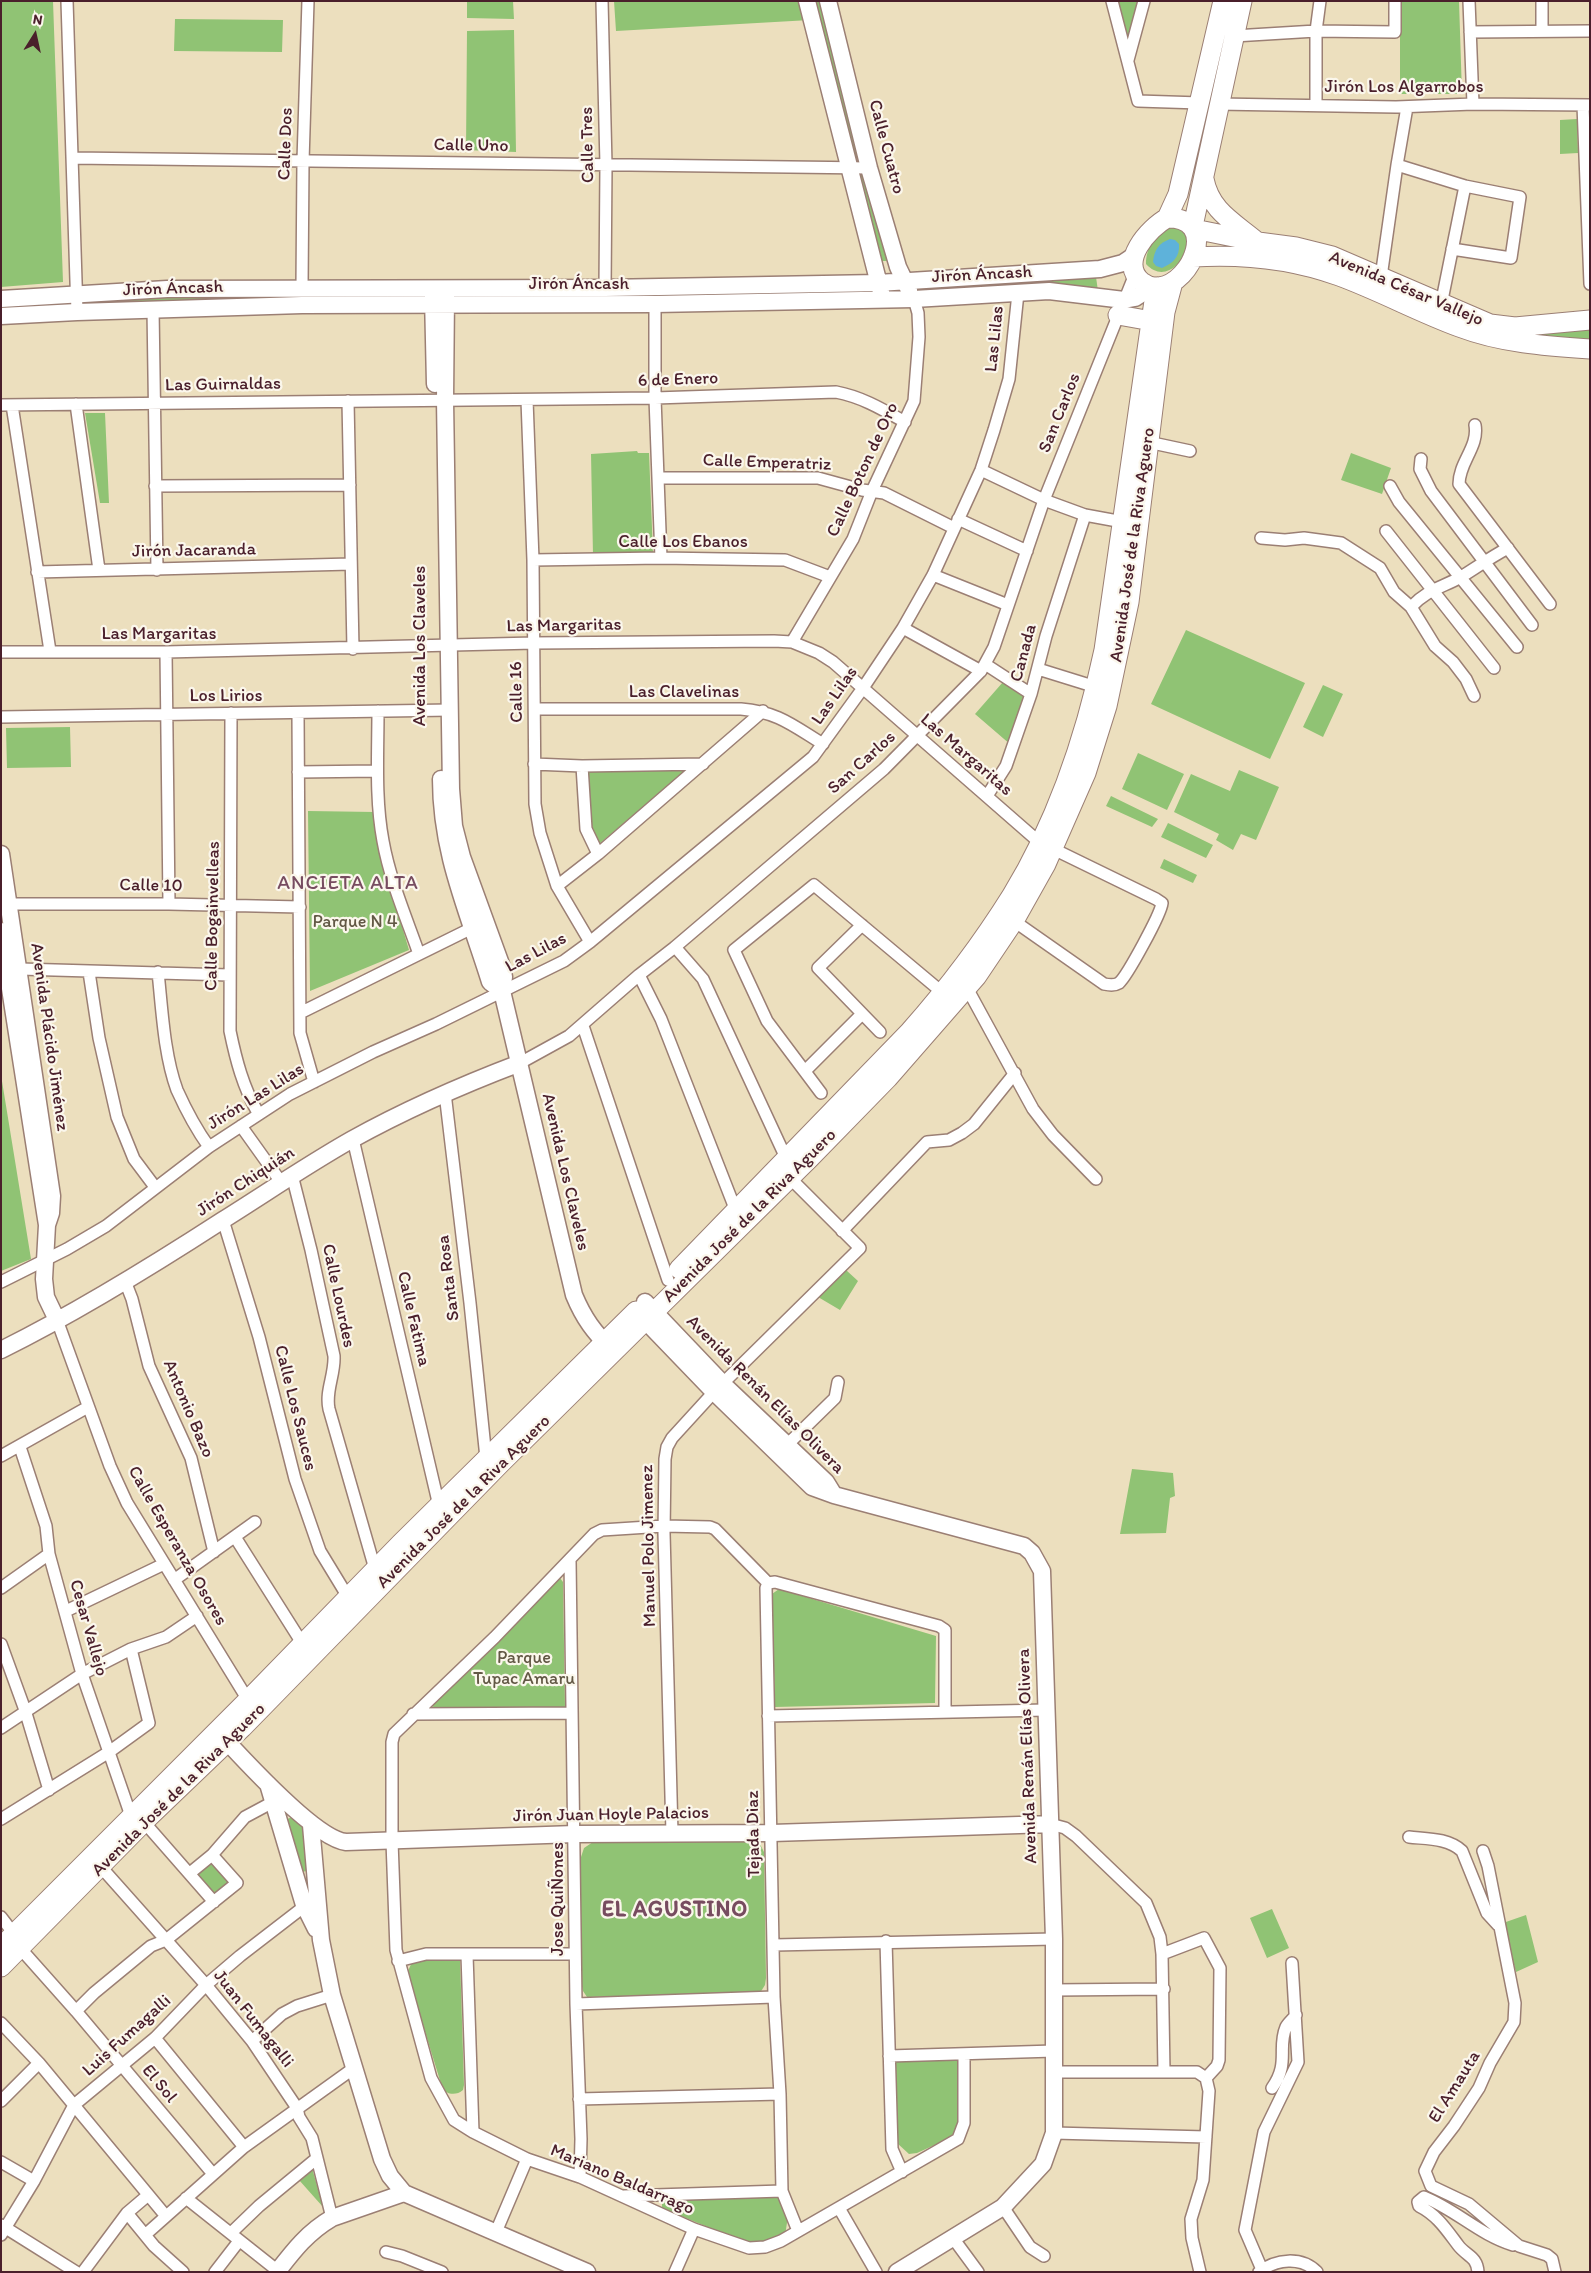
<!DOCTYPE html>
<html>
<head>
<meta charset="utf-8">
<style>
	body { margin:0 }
	#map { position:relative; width:1591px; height:2273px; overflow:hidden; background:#ecdfbe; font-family:Itim,sans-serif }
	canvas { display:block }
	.frame { position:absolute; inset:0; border:2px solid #4a1f2b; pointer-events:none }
	.north { position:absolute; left:10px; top:10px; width:50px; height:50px; -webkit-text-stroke:4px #fbf7ec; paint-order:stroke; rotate:10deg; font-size:14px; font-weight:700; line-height:20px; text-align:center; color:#4a1f2b }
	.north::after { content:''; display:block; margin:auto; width:18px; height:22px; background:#4a1f2b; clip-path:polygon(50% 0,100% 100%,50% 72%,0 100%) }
</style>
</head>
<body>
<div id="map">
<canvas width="1591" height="2273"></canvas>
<div class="frame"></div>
<div class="north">N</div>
</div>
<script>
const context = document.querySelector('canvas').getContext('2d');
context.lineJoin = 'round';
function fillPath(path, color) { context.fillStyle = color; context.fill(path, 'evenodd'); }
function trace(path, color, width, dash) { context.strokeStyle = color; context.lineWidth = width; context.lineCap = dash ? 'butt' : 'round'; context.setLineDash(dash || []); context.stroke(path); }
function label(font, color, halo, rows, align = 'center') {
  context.font = font + ' Itim,sans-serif'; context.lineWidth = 4.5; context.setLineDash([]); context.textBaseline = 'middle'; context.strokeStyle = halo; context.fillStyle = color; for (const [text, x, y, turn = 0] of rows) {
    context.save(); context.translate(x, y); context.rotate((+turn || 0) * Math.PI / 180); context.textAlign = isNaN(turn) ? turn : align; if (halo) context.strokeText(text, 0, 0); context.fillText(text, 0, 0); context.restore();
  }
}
fillPath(new Path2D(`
	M1,1H53L63,282L1,287Z
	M467,1H513L514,19L467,18Z
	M614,1H804L810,20L616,31Z
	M813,1H824L861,157L855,159Z
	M1118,1H1138L1128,43Z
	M1400,1H1459L1462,94H1400Z
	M175,19L283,20L282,52L174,51Z
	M514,30L516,152L466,150L467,31Z
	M1577,119L1578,153L1560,154V120Z
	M863,171L889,261H879L858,173Z
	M1171,227C1209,229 1173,294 1146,264C1146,248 1155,232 1171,227Z
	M1096,277L1098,291L938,293L931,287Z
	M414,294L415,302L92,305L93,296Z
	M1590,326V343L1542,340L1523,332Z
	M85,413H105L109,503H100Z
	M637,451L638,453H649L653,553L593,555L591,454Z
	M1351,453L1391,468L1382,494L1341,480Z
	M1186,630L1305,683L1270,759L1151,704Z
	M1003,682L1024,696L1011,745L975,714Z
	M1323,685L1343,694L1323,737L1303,727Z
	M70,727L71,767L7,768L6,728Z
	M1138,753L1184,774L1167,810L1122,789Z
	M686,766L687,770L599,844L591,823L586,771Z
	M1239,770L1279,787L1256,840L1241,834L1233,850L1216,840L1219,834L1174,812L1191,774L1230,791Z
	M1111,796L1158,819L1152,827L1106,806Z
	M308,811L375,812L381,855L409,950L310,991Z
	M1168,823L1213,845L1206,858L1161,837Z
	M1164,859L1197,875L1193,883L1160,868Z
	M1,1075L31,1259L1,1271Z
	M846,1270L858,1281L840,1310L818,1297Z
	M1132,1469L1173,1473L1175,1496L1170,1498L1166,1533L1120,1534Z
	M560,1578L563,1582L565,1708L434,1710L432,1702Z
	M779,1589L936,1636L935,1703L775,1707L772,1594Z
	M292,1817L305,1826L307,1871L302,1872L285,1820Z
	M748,1839L759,1842L764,1852L766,1978L765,1985L760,1993L587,1997L583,1991L581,1982V1857L584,1848L593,1842Z
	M212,1860L233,1884L216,1898L194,1874Z
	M1272,1909L1289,1948L1267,1958L1250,1918Z
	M1526,1915L1538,1962L1516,1972L1503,1923Z
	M460,1958L464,2085L463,2090C456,2096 446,2095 442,2087L407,1973L413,1960Z
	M958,2057L959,2119L956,2132L950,2138L917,2153L909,2154L897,2143L896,2060Z
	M312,2168L323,2207L299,2180Z
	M779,2194L788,2216L785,2236L763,2245L748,2244L662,2208V2196Z`), '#90c374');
fillPath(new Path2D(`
	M1170,239L1175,240L1179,244C1180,257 1173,263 1162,268L1156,266L1153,262C1154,250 1159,243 1170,239Z`), '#5eb2da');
const street = new Path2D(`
	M67,1L77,312
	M602,1L606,165L605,288
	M1112,1L1138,101L1200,103
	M1469,1L1473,104
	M1542,1V31
	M1470,32L1590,31
	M1234,36L1316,31L1395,32V1
	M1128,60L1144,1
	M1218,104L1396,107L1473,104L1590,105
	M1316,105V31L1320,1
	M1583,105L1590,284
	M72,158L869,168
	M1397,165L1465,186L1520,197L1511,258L1452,249
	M1381,277L1397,165L1407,107
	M302,287L303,161L308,1
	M655,304V398L661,558
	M1441,305L1465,186
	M153,309L157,570
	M527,400L533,560L535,804L540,833L557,886L590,942
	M348,401L353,649
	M76,404L99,570
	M1,405L655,398L836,392C862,397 882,409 905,422
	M12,405L50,651
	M1475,425C1479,447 1459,462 1459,484L1550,604
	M1148,442L1190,451
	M1421,459L1420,469L1431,491L1532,625
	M981,470L1044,500L1085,515L1123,522
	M658,478H818L862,490L884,493L954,528
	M155,486L350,485
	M1390,486L1399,502L1517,647
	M958,519L1027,551
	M1386,531L1494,668
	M1261,538L1285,540L1304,538L1341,543L1380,568L1394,592L1411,607L1435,646L1453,662L1466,679L1474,696
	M533,560L661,558L785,560L830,577
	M37,572L351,564
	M933,575L1008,605
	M1411,607C1428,589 1441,588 1461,577C1477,567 1491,557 1508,548
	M903,628L981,671
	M792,642L853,539L872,491L914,401L919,337L918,313L914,299
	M1,652H166L534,643L774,641L792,642L819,653L833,662L1039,842L1156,899L1162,903C1161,914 1127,976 1119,983C1114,986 1109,985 1104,984L1014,921
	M166,652L169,904
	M985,664L1031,694
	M1038,669L1096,687
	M536,709H741C778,712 792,725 823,744
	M378,711C378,754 375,799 383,841C390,880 406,917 419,954
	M231,713L230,1031C236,1060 243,1087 258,1113
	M298,714L300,1033L314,1082
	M1,717L451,710
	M534,764L582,766L703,764
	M582,766L586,829L598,854
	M298,772L377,771
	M987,796L1006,766L1031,694L1046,636L1085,515
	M557,886L598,854L763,711
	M2,904H169L300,907
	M862,925L818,968L880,1032
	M675,947L703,979L786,1158
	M20,969L229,975
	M89,972L99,1038L117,1117L134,1159L155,1187
	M158,972C162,1009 164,1055 177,1090C186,1110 196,1129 209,1147
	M639,975L661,1019L736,1211
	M967,988L1033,1109L1053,1135L1096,1179
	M300,1013L472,928
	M583,1026L668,1280
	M520,1063L569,1036L639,975L675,947L884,769L981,671L994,647L1044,500L1135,274
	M805,1071L862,1014
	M445,1093L470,1303L486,1458
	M821,1093L767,1021L734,950L814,885L943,993
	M241,1126L281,1182
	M353,1139L439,1506
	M292,1175L311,1250L334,1356C335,1375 325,1391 329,1409L375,1569
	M223,1220L259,1337L295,1479L320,1551L348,1597
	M842,1231L927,1142L949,1140L962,1133L974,1124L1015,1073
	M125,1281L132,1299L149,1366L191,1458L214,1552
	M1,1282L67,1249L106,1226L209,1147L290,1094L373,1052L436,1024L564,961L590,942L813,757L863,688L903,628L933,575L981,470L994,430L1009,379L1018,293
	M57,1320L110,1466L127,1503L248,1700
	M790,1442L835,1398L838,1382
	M20,1447L46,1526L49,1554L82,1674L131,1816
	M1,1456L88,1407
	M235,1537L302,1643
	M570,1560L576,2004L581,2139L580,2177
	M174,1580L255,1522
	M768,1583L715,1529L710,1527L664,1526L602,1530L594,1534L495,1637L394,1734L392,1742V1841L396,1950L431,2078L454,2120L473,2132L527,2159L580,2177L694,2229L749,2248L765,2247L781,2241L958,2139L964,2123V2054
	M768,1583L766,1588L774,1997L780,2094L782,2191L798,2231
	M768,1583L775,1582L939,1626L945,1630V1712
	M1,1588L49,1554
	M66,1611L164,1564
	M1,1644L25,1710L49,1790
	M413,1714L572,1713
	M768,1716L1046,1710
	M1,1728L82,1674L131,1649L166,1637L197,1616
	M1,1819L109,1752L149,1723L131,1649
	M144,1822L214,1902
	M1050,1824L1065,1828L1076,1836L1146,1903L1160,1937L1162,1954L1164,2072
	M672,1833L664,1533L665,1459L667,1447L672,1438L714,1392L860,1248L790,1178
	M1409,1837C1427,1839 1448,1838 1462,1851L1487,1913L1498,1925
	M1483,1851L1488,1866L1515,2003L1514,2022L1490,2063L1479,2088L1454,2126L1434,2152L1425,2171L1431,2186L1469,2204L1519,2246L1547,2255L1552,2259L1555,2272
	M212,1855L245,1817L273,1802
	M101,1867L206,1985L252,2041L297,2108L299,2117L312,2138L332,2218
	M1,1917L14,1934
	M886,1941L892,2149L902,2172
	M774,1945L1054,1939
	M20,1948L76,2011L213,2174
	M1162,1954L1204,1938L1220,1968L1219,2060L1217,2066L1206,2078
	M467,1955L473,2132
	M398,1961L426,1954H575
	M1054,1990L1164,1989
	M576,2004L774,1997
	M76,2011L94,1993L151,1946L166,1940L237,1883L212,1855L190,1873
	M1,2023L39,2063L165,2215
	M155,2038L244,2147
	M252,2041L282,2014L297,2006L332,1995
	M889,2056L1054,2051
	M1054,2072H1197L1206,2078
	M1272,2088C1290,2063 1277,2048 1286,2027C1288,2023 1293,2019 1296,2015
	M579,2099L780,2094
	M1,2101L39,2063
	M1054,2133L1206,2137
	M1,2162L34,2181
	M624,2196L782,2191
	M186,2198L278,2271
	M1003,2207L1030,2247L1044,2256
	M839,2208L876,2272
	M127,2213L154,2246L183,2272
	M1,2225L76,2272
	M496,2232L527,2159
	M231,2233L259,2206L316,2159
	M1,2235L34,2181L74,2105L155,2038L206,1985L240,1956L310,1902
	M145,2235L244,2147L354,2068
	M953,2238L978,2272
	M386,2252L402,2256L442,2272
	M83,2272L127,2213L147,2196
	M215,2272L239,2241
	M675,2272L694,2229
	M1200,2272L1192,2238L1191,2219L1203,2180L1209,2091L1206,2078
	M1259,2272C1276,2259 1301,2256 1317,2272
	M1263,2272L1245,2230L1264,2132L1298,2062L1292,1963
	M1478,2272C1477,2256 1466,2256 1458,2245C1446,2229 1437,2215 1419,2206L1418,2202L1424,2197C1456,2210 1480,2235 1513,2245`);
const secondary = new Path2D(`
	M807,1L881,292
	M828,1L869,168L898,267L909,290
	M446,295L445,400L451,789L454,826L462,857L502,967L504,977L502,991L574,1295C584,1319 594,1332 612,1350
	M433,296L435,384
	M1,299L167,289L605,288L878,283L1100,269L1123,263L1135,255
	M1,316L77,312L302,305L655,304L914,299L1049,291L1124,300L1135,298L1152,287
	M441,779C441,854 468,911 490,982L502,991
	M1,854L52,1196L51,1213L47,1225L1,931
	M47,1225L44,1279L46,1297L57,1320
	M645,1302L727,1388L826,1482L834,1495
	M636,1311L714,1392L812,1487L834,1495L1024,1546L1032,1553L1042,1571L1054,1939V2133L1043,2164L1003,2207L897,2272
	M1,1350C78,1312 152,1266 223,1220C266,1193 307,1165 351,1140C405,1110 462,1085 520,1063
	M220,1734C243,1759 316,1839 346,1842L575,1834L772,1833L1050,1824
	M268,1784L304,1905L316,1929
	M311,1825L321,1940L332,1995L382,2159L390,2176L404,2193L587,2272
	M277,2272C294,2250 308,2232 332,2218L404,2193`);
const primary = new Path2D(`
	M1204,179C1210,210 1232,221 1255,240
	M1167,218L1178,194L1223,1
	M1167,218C1219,217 1193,283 1159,287C1152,288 1147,286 1142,282C1117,263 1149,228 1167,218Z
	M1193,226L1242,1
	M1194,229L1258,242L1296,247L1332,256L1490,324L1515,327L1590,320
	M1193,257C1243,254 1292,259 1339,276C1380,291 1418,312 1459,327C1501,343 1545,346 1590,349
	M1118,315L1146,320L1150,323
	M679,1269L910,1031C948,988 982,943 1012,895C1058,820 1086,735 1104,650L1156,287
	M1,1947L248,1700L401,1543L636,1311
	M1,1967L148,1818L242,1728L500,1464L810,1158L888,1078L977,976L1014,921L1046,864L1086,773L1107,706L1129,602L1165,312L1173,282`);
trace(street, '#9b7f74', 14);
trace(secondary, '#9b7f74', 19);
trace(primary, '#9b7f74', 21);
trace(street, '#fff', 11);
trace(secondary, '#fff', 16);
trace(primary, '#fff', 19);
label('18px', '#4a1f2b', '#fbf7ec', [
	["Jirón Los Algarrobos",1404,87],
	["Calle Dos",286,144,-88],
	["Calle Tres",588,145,-91],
	["Calle Uno",471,146,1],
	["Calle Cuatro",886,147,75],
	["Jirón Áncash",982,275,-3],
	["Jirón Áncash",579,284],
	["Jirón Áncash",173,289,-2],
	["Avenida César Vallejo",1406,289,23],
	["Las Lilas",995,339,-84],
	["6 de Enero",678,380,-2],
	["Las Guirnaldas",223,385,-1],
	["San Carlos",1060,413,-68],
	["Calle Emperatriz",767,463,2],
	["Calle Boton de Oro",863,470,-65],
	["Calle Los Ebanos",683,542],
	["Avenida José de la Riva Aguero",1133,545,-82],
	["Jirón Jacaranda",194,551,-1],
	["Las Margaritas",564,626,-1],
	["Las Margaritas",159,634],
	["Avenida Los Claveles",420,646,-90],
	["Canada",1024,653,-75],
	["Calle 16",517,692,-91],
	["Las Clavelinas",684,692],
	["Los Lirios",226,696],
	["Las Lilas",835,696,-55],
	["Las Margaritas",966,755,41],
	["San Carlos",862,763,-42],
	["Calle 10",151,886,1],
	["Calle Bogainvelleas",213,916,-89],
	["Las Lilas",536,953,-28],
	["Avenida Plácido Jiménez",49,1037,82],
	["Jirón Las Lilas",256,1097,-32],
	["Avenida Los Claveles",565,1172,77],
	["Jirón Chiquián",246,1182,-33],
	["Avenida José de la Riva Aguero",750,1216,-45],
	["Santa Rosa",449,1278,-97],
	["Calle Lourdes",338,1296,78],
	["Calle Fatima",413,1319,77],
	["Avenida Renán Elías Olivera",765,1395,45],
	["Calle Los Sauces",295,1408,76],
	["Antonio Bazo",188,1409,67],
	["Avenida José de la Riva Aguero",464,1502,-45],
	["Calle Esperanza Osores",177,1546,60],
	["Manuel Polo Jimenez",649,1546,-91],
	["Cesar Vallejo",88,1628,74],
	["Avenida Renán Elías Olivera",1028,1756,-92],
	["Avenida José de la Riva Aguero",179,1790,-45],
	["Jirón Juan Hoyle Palacios",611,1815,-1],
	["Tejada Diaz",754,1834,-91],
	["Jose QuiÑones",558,1899,-90],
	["Juan Fumagalli",253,2019,52],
	["Luis Fumagalli",127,2036,-42],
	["El Sol",159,2084,50],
	["El Amauta",1455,2087,-58],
	["Mariano Baldarrago",622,2180,23]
]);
label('18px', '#625845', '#fbf7ec', [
	["Parque N 4",355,922],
	["Parque",524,1658],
	["Tupac Amaru",524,1679]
]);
context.letterSpacing = '1px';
label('20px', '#774c60', '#fbf7ec', [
	["ANCIETA ALTA",348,884]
]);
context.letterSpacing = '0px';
context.letterSpacing = '1px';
label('bold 22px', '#774c60', '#fbf7ec', [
	["EL AGUSTINO",675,1910]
]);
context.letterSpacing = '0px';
</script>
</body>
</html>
